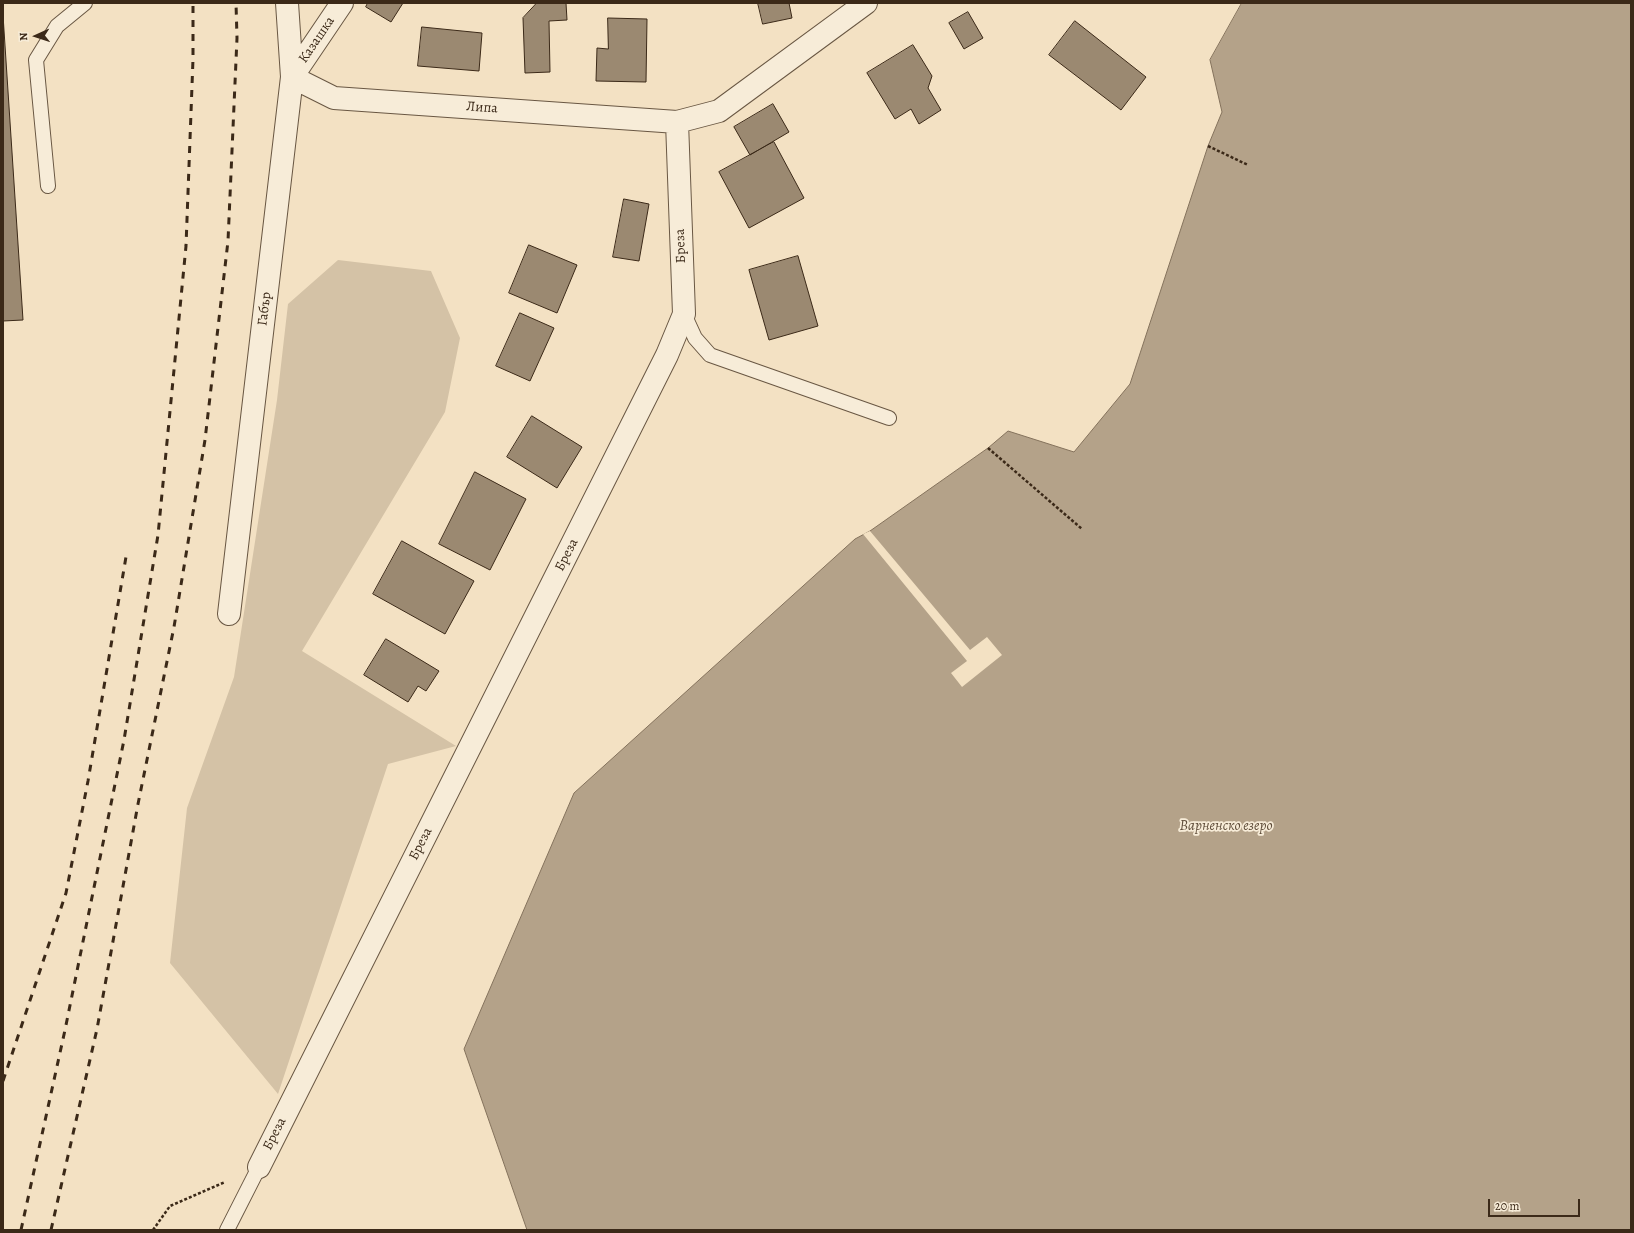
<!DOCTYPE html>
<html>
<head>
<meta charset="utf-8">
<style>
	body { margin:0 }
	#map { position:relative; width:1634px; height:1233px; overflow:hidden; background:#f3e1c3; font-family:Alegreya,serif }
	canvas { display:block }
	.frame { position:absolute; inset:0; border:4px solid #3b2918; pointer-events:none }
	.north { position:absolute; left:16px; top:16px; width:40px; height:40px; -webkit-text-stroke:3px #f7ecd8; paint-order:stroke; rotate:267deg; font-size:11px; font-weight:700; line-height:16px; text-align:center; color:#3b2918 }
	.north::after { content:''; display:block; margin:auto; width:14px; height:18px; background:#3b2918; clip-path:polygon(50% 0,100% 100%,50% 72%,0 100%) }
	.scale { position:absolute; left:1488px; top:1199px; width:92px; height:18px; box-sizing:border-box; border:2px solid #3b2918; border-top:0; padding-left:5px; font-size:12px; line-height:14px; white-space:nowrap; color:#3b2918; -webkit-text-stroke:3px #f7ecd8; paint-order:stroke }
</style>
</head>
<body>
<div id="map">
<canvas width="1634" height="1233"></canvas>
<div class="frame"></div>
<div class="north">N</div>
<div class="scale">20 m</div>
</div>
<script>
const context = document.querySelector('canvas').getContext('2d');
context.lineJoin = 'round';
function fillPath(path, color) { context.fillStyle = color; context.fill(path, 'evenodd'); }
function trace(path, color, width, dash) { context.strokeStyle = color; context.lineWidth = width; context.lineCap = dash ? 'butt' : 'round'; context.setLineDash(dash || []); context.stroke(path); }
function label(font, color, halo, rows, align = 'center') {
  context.font = font + ' Alegreya,serif'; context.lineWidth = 3.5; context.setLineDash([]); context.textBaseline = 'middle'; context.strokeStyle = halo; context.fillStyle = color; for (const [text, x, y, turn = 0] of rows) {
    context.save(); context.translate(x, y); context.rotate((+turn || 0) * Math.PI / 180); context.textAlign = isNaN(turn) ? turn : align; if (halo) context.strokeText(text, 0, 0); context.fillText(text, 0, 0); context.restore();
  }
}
fillPath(new Path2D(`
	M338,260L431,271L460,338L445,412L302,651L456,746L388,764L278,1094L170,963L187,808L234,677L277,400L288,304Z`), '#d4c2a6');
const water = new Path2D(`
	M1242,3H1631V1230H527L464,1049L574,793L855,539L870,531L988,448L1008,431L1074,452L1130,384L1208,146L1222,112L1210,60Z`);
fillPath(water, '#b4a289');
trace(water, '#84725c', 1);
fillPath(new Path2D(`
	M870,531L970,650L987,637L1002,655L962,687L951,673L967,661L863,534Z`), '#f3e1c3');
const building = new Path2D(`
	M368,3H403L391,22L366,7Z
	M537,3H566L567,20L549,21L550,72L525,73L523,18Z
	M758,3H789L792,18L763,24Z
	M968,12L983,38L964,49L949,23Z
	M3,15L23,320L3,321Z
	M608,18L647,19L646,82L596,81L597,48L608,49Z
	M1075,21L1146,77L1121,110L1049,55Z
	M422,27L482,33L479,71L418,66Z
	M913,45L932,76L928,88L941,110L919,124L911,109L895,119L867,73Z
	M773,104L789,132L750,155L734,127Z
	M774,142L804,198L749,228L719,172Z
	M624,199L649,204L639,261L613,257Z
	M529,245L577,265L557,313L509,293Z
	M798,256L818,326L769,340L749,270Z
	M520,313L554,328L530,381L496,366Z
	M532,416L582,447L557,488L507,457Z
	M475,472L526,499L490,570L439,544Z
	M402,541L474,581L445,634L373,594Z
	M386,639L439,671L426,691L418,686L408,702L364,675Z`);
fillPath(building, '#9b8971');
trace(building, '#3b2918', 1);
const lane = new Path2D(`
	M48,186L36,60L57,26L85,3
	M684,314L695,338L710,355L889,418
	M227,1230L259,1167`);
const street = new Path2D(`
	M342,3L292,77L334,98L677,122
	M229,614L292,77L287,3
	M259,1167L667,355L684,314L677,122L719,111L866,3`);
trace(lane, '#695743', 16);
trace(street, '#695743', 24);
trace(new Path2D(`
	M1208,146L1248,165
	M988,448L1082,529
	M153,1230L170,1206L225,1182`), '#3b2918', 2.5, [3, 2]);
trace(lane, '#f7ecd8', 14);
trace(street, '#f7ecd8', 22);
trace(new Path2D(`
	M3,1081L66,893L88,781L127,551
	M21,1230L65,1030L124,740L158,535L186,246L193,59V3
	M51,1230L97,1029L138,804L174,627L205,440L228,241L237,38L236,3`), '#3b2918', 3, [7, 7]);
label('14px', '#3b2918', '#f7ecd8', [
	["Казашка",317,40,-56],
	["Липа",482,108,4],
	["Бреза",681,246,-92],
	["Габър",265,309,-83],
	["Бреза",567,555,-63],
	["Бреза",421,844,-63],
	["Бреза",275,1134,-63]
]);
label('italic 15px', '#5f4d3a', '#f7ecd8', [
	["Варненско езеро",1226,826]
]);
</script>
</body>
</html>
